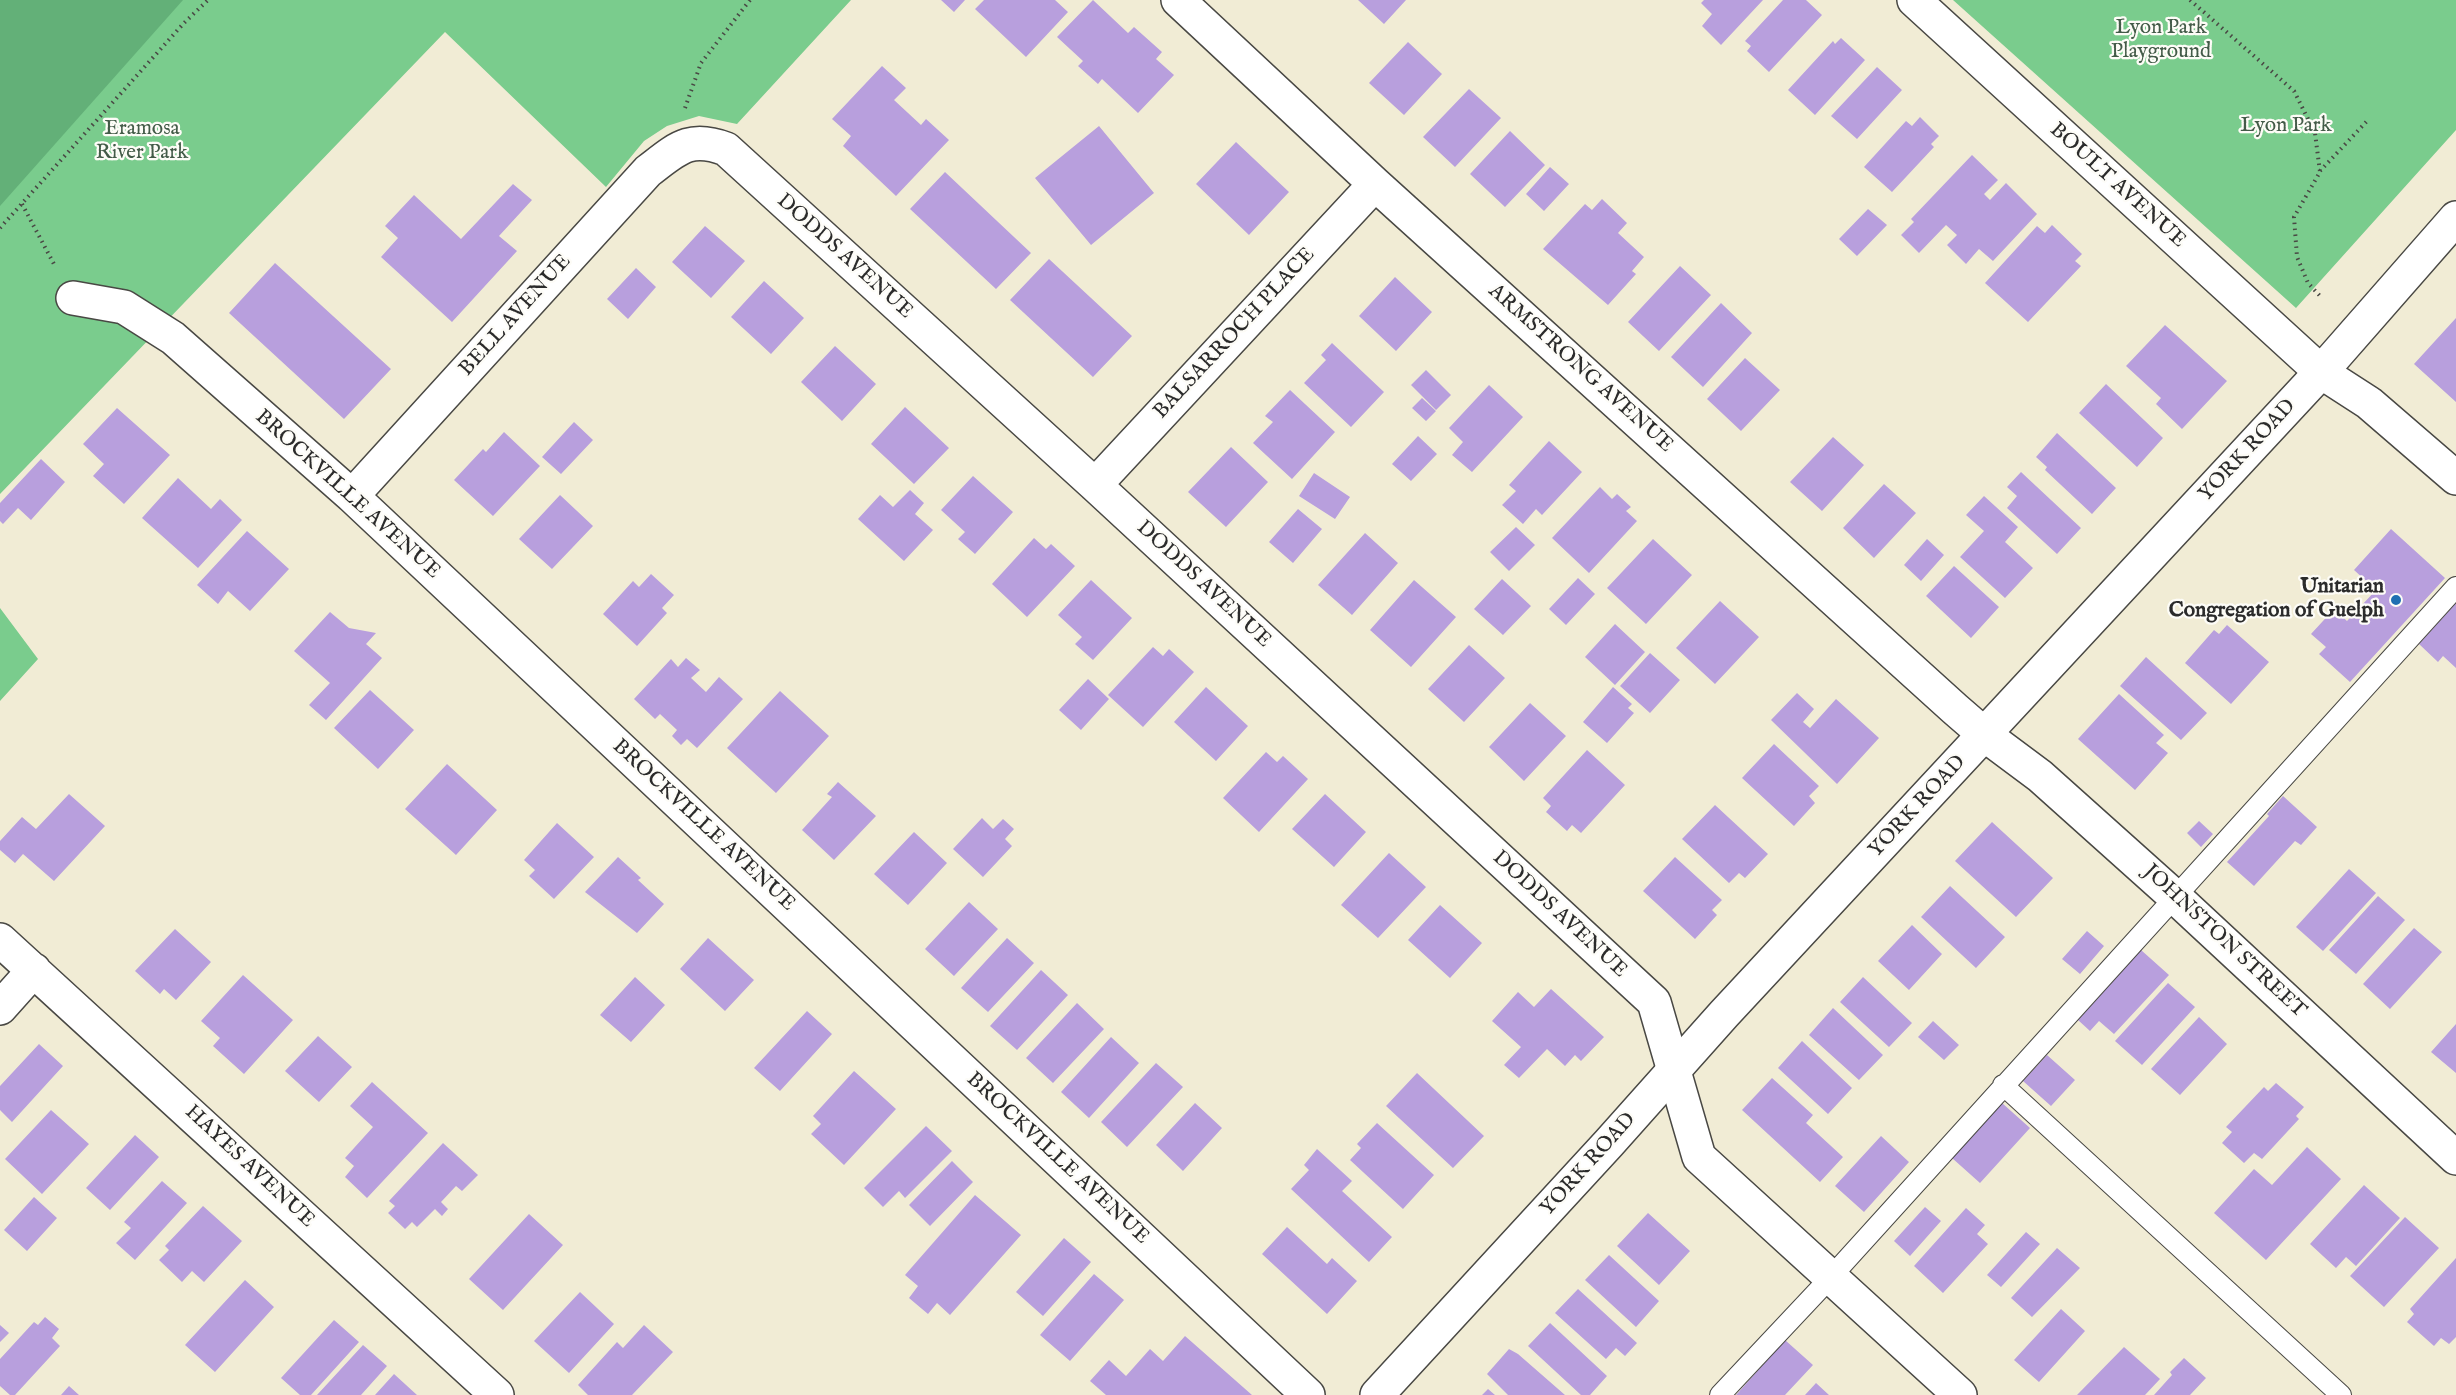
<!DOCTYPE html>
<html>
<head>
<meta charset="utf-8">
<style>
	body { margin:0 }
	canvas { display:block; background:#f1ecd5 }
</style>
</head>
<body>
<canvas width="2456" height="1395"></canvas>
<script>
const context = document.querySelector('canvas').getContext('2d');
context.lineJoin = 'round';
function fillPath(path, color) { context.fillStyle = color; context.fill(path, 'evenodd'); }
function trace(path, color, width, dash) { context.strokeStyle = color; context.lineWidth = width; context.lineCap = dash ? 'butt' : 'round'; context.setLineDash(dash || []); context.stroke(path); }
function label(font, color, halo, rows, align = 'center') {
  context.font = font + ' "IM FELL English",serif'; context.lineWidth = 4.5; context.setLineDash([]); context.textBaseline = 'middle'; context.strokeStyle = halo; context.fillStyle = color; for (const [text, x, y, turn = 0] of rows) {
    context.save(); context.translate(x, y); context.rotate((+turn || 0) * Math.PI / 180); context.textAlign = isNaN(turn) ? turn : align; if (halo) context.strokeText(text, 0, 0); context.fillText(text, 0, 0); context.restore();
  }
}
fillPath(new Path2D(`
	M0,0H851L737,124L699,116L667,126L644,141L606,187L445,32L0,494Z
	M1953,0H2456V130L2296,308Z
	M0,608L38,659L0,701Z`), '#7acc8d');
fillPath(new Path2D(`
	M0,0H183L0,206Z`), '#63b078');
fillPath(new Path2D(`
	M941,0H965L954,12Z
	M984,0H1055L1068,12L1026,57L975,9Z
	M1093,0L1128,33L1134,27L1162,52L1156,59L1174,75L1138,113L1102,79L1098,84L1078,66L1083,61L1057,37Z
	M1358,0H1406L1384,24Z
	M1704,0H1763L1721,45L1702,26L1712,14L1701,3Z
	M1783,0H1806L1822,15L1769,72L1747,51L1751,46L1745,41Z
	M1841,38L1865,60L1815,115L1788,90L1833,41L1835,44Z
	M1408,42L1442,74L1404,115L1369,83Z
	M882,66L906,88L894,100L921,125L926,119L949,140L896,196L843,146L851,136L832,119Z
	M1877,67L1902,90L1857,139L1831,116Z
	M1469,89L1501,118L1455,167L1423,137Z
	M1920,117L1939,136L1931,144L1934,147L1892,192L1864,167L1906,121L1912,126Z
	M1099,126L1154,193L1091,245L1035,178Z
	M1510,131L1545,165L1505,207L1470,174Z
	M1236,142L1289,192L1249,235L1196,184Z
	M1972,155L1998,180L1984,194L1990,200L2006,183L2037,214L1993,261L1979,249L1966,264L1947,245L1957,235L1946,225L1919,253L1901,235L1914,222L1911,219Z
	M1550,167L1569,184L1544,211L1526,194Z
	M945,172L1031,253L996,289L910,209Z
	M513,184L532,200L499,236L517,251L452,322L381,257L398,238L385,226L414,195L461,239Z
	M1602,199L1627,223L1618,233L1644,257L1632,271L1636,274L1608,305L1543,249L1585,204L1592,210Z
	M1868,209L1887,225L1857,256L1839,239Z
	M2052,225L2082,254L2075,261L2081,266L2028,322L1985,283L2037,226L2045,233Z
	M705,226L745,261L711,298L672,262Z
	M1049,259L1132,336L1093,377L1010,300Z
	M275,263L391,369L344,419L229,313Z
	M1680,266L1711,295L1659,351L1628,322Z
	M636,268L656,287L628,319L607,299Z
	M1395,277L1432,312L1396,351L1359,316Z
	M764,281L804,318L771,354L731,317Z
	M1721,303L1752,333L1703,387L1671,357Z
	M2456,318V402L2414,364Z
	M2165,325L2227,381L2182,429L2156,404L2161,398L2126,366Z
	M1332,343L1384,392L1351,427L1304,383L1326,360L1321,355Z
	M835,346L876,384L842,421L801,382Z
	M1745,358L1780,390L1741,431L1707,399Z
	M1426,370L1451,395L1436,410L1411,385Z
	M2106,384L2163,438L2137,467L2079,413Z
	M1489,385L1523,417L1472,472L1452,455L1463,442L1449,428Z
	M1290,390L1335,432L1292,479L1253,443L1273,422L1265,416Z
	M1422,398L1436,411L1426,421L1412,408Z
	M905,407L949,448L914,484L871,444Z
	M117,408L170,455L124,504L93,476L104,464L83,444Z
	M574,422L593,440L561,474L542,457Z
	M504,432L540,466L493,516L454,480L483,449L486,452Z
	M2057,433L2116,488L2092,514L2045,470L2047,467L2036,457Z
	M1418,436L1437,454L1411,481L1392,464Z
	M1833,437L1864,465L1822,511L1790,482Z
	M1549,441L1582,472L1542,515L1536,509L1523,524L1502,505L1516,491L1509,485Z
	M1231,447L1268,482L1226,527L1188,492Z
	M41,459L65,482L31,520L18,508L3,524L0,521V503Z
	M2021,472L2081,528L2057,554L2007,508L2017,496L2007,487Z
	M1314,473L1350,497L1335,519L1299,496Z
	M973,476L1013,512L975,554L958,539L965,532L941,510Z
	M178,478L211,509L220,499L242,520L198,568L142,518Z
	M1884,484L1916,513L1874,558L1843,528Z
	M1600,487L1612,499L1617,494L1631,507L1626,511L1637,521L1589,573L1552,538Z
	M910,490L924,503L915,514L933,530L904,561L858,519L880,495L893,507Z
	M560,495L593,526L552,569L519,539Z
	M1984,496L2018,527L2005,542L2033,568L2005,598L1960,557L1984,531L1966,515Z
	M1298,509L1322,529L1293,563L1269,542Z
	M1516,527L1535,545L1509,571L1490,552Z
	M2391,529L2445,578L2350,682L2319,654L2326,647L2311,634L2334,609L2347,621L2376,590L2354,570Z
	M247,531L289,569L250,611L228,591L218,604L197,585Z
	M1365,533L1398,563L1352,615L1318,585Z
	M1034,538L1046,549L1051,544L1075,566L1027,617L992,584Z
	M1653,539L1692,575L1646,624L1607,588Z
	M1927,539L1944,555L1921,581L1904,565Z
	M1954,566L1999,607L1971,638L1926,596Z
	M651,574L674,595L662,608L667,613L637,646L603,614L633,581L639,587Z
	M1578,578L1595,594L1566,625L1549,609Z
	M1502,579L1531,606L1503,635L1474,609Z
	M1091,580L1132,618L1093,660L1075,644L1082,637L1058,615Z
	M1414,580L1456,617L1411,667L1370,630Z
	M1720,601L1759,637L1715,684L1676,648Z
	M2456,603V668L2443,656L2438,662L2419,644Z
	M330,612L349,628L376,633L366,644L382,658L326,720L309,705L330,683L294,651Z
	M1615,624L1645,652L1615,685L1585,657Z
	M2227,625L2269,662L2231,704L2185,663L2214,630L2219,634Z
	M1469,645L1505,678L1464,722L1428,689Z
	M1153,647L1163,656L1169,649L1194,672L1143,727L1108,695Z
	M1650,653L1680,680L1650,713L1620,686Z
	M2146,657L2207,713L2181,740L2120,686Z
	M686,658L700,670L691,678L706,692L719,677L743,699L697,748L687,739L681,745L672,736L677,730L660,714L655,719L634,699L671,659L678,667Z
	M1088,679L1109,699L1081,730L1059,710Z
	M1206,687L1248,726L1216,761L1174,722Z
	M1613,687L1632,704L1628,708L1634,713L1607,743L1583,722Z
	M370,690L414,730L378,769L334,728Z
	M780,691L829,736L776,793L727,748Z
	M1797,693L1814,709L1803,722L1810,728L1836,699L1879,738L1837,784L1771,720Z
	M2119,694L2164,735L2156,743L2168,753L2135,790L2078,739Z
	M1530,703L1566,736L1524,781L1489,747Z
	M1774,744L1819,786L1809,796L1815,803L1794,826L1742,778Z
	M1587,750L1625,785L1581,833L1572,825L1567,831L1546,812L1551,806L1543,798Z
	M1266,752L1277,762L1283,756L1308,779L1259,832L1223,798Z
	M447,764L497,810L456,855L405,809Z
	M838,782L876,816L834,860L802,830L832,797L827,794Z
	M69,794L105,826L54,881L23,854L15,863L0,850V841L22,817L36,829Z
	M1325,794L1366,832L1334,867L1292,829Z
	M2283,796L2317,827L2301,845L2295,841L2254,886L2227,862L2269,816L2267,814Z
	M1715,805L1768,854L1745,878L1739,873L1729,883L1682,839Z
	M982,818L993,829L1003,819L1014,829L1005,839L1012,846L983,877L953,849Z
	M2199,821L2213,834L2201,847L2187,833Z
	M1992,822L2053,878L2016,917L1955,861Z
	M557,823L594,857L554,899L529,876L535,870L524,860Z
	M914,832L947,863L908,905L874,874Z
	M1389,853L1426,887L1378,938L1341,905Z
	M618,857L641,878L638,880L664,904L637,933L585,892Z
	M1675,857L1722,900L1712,910L1717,915L1695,939L1643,891Z
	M2349,869L2376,893L2323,951L2296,927Z
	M1950,886L2005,937L1976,968L1921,917Z
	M2378,896L2405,920L2356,974L2329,950Z
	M969,902L998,929L954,976L925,949Z
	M1440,905L1482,943L1450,978L1408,940Z
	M1912,925L1942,954L1909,990L1878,961Z
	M2414,928L2442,952L2390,1009L2363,984Z
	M175,929L211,962L176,1000L164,989L160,994L135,971Z
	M2087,931L2104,946L2080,974L2062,959Z
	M708,938L754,980L725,1011L680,969Z
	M1007,938L1034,963L988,1012L961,988Z
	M2141,950L2169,975L2114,1034L2099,1021L2090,1031L2078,1020Z
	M1041,970L1068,995L1017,1050L990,1026Z
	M243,975L293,1020L244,1074L213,1046L220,1038L201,1021Z
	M635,977L665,1005L631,1042L600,1015Z
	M1863,977L1912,1023L1889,1047L1840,1002Z
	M2168,983L2195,1007L2142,1065L2115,1041Z
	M1551,989L1604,1037L1581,1061L1575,1055L1565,1066L1547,1049L1519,1078L1504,1065L1521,1047L1492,1021L1518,992L1534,1007Z
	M1077,1003L1104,1029L1053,1083L1026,1058Z
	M1833,1008L1883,1055L1859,1080L1809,1035Z
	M807,1011L832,1034L780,1091L754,1068Z
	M2199,1017L2227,1044L2180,1095L2151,1069Z
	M1933,1021L1959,1045L1944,1060L1918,1037Z
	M2456,1024V1073L2431,1052Z
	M318,1036L352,1067L319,1102L285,1071Z
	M1111,1037L1139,1063L1089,1118L1061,1092Z
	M1802,1041L1852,1088L1828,1114L1778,1068Z
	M39,1044L63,1066L12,1122L0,1110V1086Z
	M2047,1055L2075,1080L2051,1106L2023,1081Z
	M1156,1063L1183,1087L1127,1147L1101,1122Z
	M854,1071L896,1109L844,1165L811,1134L821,1124L813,1116Z
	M1417,1073L1484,1136L1453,1168L1386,1106Z
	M1772,1078L1813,1115L1806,1123L1843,1157L1820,1182L1742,1110Z
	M372,1082L428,1133L367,1198L345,1177L354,1166L345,1158L373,1127L350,1106Z
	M2276,1083L2304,1107L2296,1116L2299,1119L2262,1159L2254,1153L2244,1163L2222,1143L2232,1132L2226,1127L2264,1087L2268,1091Z
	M1195,1103L1222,1128L1183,1171L1156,1145Z
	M2002,1103L2030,1128L1980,1183L1952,1158Z
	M51,1110L89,1144L42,1194L5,1159Z
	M1377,1123L1434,1175L1403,1209L1350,1160L1361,1148L1357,1144Z
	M926,1126L952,1151L905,1198L899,1191L883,1207L864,1188Z
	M135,1135L159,1157L110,1210L86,1188Z
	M1881,1136L1909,1162L1864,1212L1835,1186Z
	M443,1143L478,1175L462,1191L456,1186L441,1202L448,1209L442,1216L435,1209L417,1227L412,1222L405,1229L388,1213L395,1206L389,1201Z
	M2307,1147L2341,1179L2266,1260L2214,1213L2254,1169L2272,1185Z
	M1317,1149L1352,1181L1342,1191L1392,1237L1369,1262L1291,1189L1309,1170L1304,1165Z
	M952,1161L973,1182L930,1226L909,1205Z
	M162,1181L187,1203L135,1260L116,1243L131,1228L124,1222Z
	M2364,1185L2400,1218L2356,1266L2346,1257L2336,1268L2310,1244Z
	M975,1195L1021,1235L950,1315L937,1303L928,1314L909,1298L918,1286L905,1275Z
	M34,1197L57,1218L27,1251L4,1230Z
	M203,1206L242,1241L204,1282L192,1271L182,1282L159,1260L169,1250L165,1246Z
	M1925,1207L1941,1221L1910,1256L1894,1241Z
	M1966,1208L1985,1225L1977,1234L1988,1244L1943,1293L1914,1266Z
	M1648,1213L1690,1251L1659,1285L1617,1246Z
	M529,1214L563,1245L503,1310L469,1279Z
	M2405,1217L2439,1248L2384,1307L2350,1276Z
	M1287,1227L1327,1264L1332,1258L1357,1281L1327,1314L1262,1254Z
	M2026,1232L2040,1244L2001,1287L1987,1275Z
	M1064,1238L1091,1262L1043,1316L1016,1292Z
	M2057,1248L2080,1268L2032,1317L2011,1298Z
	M1609,1255L1659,1301L1636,1327L1585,1280Z
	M2456,1258V1337L2449,1344L2441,1338L2434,1346L2407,1322L2414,1314L2410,1309Z
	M1094,1274L1124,1300L1070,1361L1040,1335Z
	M245,1280L274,1307L215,1372L185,1345Z
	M1578,1289L1637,1343L1625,1356L1616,1348L1606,1359L1555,1313Z
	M580,1292L614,1324L569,1373L534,1341Z
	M2061,1309L2085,1331L2039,1382L2014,1360Z
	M45,1317L59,1329L52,1338L60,1346L15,1395H10L0,1386V1359L34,1322L38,1325Z
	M334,1320L359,1342L311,1395H300L281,1378Z
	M1550,1323L1607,1376L1590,1395H1581L1528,1346Z
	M0,1325L9,1333L0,1342Z
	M644,1325L673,1352L632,1395H588L578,1385L617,1342L623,1348Z
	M1185,1336L1252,1395H1106L1090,1381L1109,1360L1126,1376L1150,1349L1163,1361Z
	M1785,1340L1813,1365L1785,1395H1736Z
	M363,1345L387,1366L361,1395H317Z
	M2124,1347L2160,1379L2145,1395H2077Z
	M1509,1349L1518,1354L1565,1395H1508L1487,1374Z
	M2184,1358L2206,1378L2190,1395H2154L2172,1375L2170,1372Z
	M394,1374L417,1395H375Z
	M1816,1383L1829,1395H1805Z
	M69,1386L79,1395H61Z
	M1488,1389L1495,1395H1482Z`), '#b89fdd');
const service = new Path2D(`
	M2003,1085L2341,1395
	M1720,1395L1830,1278L2456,587`);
const minor = new Path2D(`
	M1178,0L1375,184L1955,709L1985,735L2040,776L2174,896L2456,1158
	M1914,0L2321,372L2369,403L2456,478
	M73,298L124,307L173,338L352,496L1308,1395
	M1095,485L1375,184
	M352,496L648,171C677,149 689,135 726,149L1095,485L1654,1002L1674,1071
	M0,940L497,1395
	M0,1008L34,970`);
const tertiary = new Path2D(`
	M1674,1071L1699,1157L1960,1395`);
const primary = new Path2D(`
	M1377,1395L1609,1143L1724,1014L2321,372L2456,218`);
trace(service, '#494844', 22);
trace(minor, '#494844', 36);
trace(tertiary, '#494844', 36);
trace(primary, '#494844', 36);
trace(new Path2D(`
	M2190,0L2294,91L2315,133L2320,172L2294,217L2297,257L2308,283L2321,297
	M685,108L701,63L750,0
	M2320,171L2368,120
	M22,204L55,266
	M0,228L184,23L208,0`), '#494844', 4, [1.5, 4.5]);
trace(service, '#fff', 20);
trace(minor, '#fff', 33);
trace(tertiary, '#fff', 33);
trace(primary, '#fff', 33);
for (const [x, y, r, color] of [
	[2396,600,6,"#1f6fb2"]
]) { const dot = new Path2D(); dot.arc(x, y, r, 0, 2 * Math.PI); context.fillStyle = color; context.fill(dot); trace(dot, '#fdfcf7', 2); }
label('21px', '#435b48', '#fdfcf7', [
	["Lyon Park",2161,29],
	["Playground",2161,53],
	["Lyon Park",2286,127],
	["Eramosa",142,130],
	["River Park",142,154]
]);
label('21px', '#2b2b2b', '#fdfcf7', [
	["BOULT AVENUE",2117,186,42],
	["DODDS AVENUE",844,257,42],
	["BELL AVENUE",516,316,-48],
	["BALSARROCH PLACE",1235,334,-47],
	["ARMSTRONG AVENUE",1580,369,42],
	["YORK ROAD",2248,451,-47],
	["BROCKVILLE AVENUE",347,495,42],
	["DODDS AVENUE",1203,585,43],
	["YORK ROAD",1918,807,-47],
	["BROCKVILLE AVENUE",703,826,43],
	["DODDS AVENUE",1559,915,43],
	["JOHNSTON STREET",2224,942,43],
	["BROCKVILLE AVENUE",1057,1159,43],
	["YORK ROAD",1589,1165,-48],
	["HAYES AVENUE",249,1167,43]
]);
label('bold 21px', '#2b2b2b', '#fdfcf7', [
	["Unitarian",2384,588],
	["Congregation of Guelph",2384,612]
], 'right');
</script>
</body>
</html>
